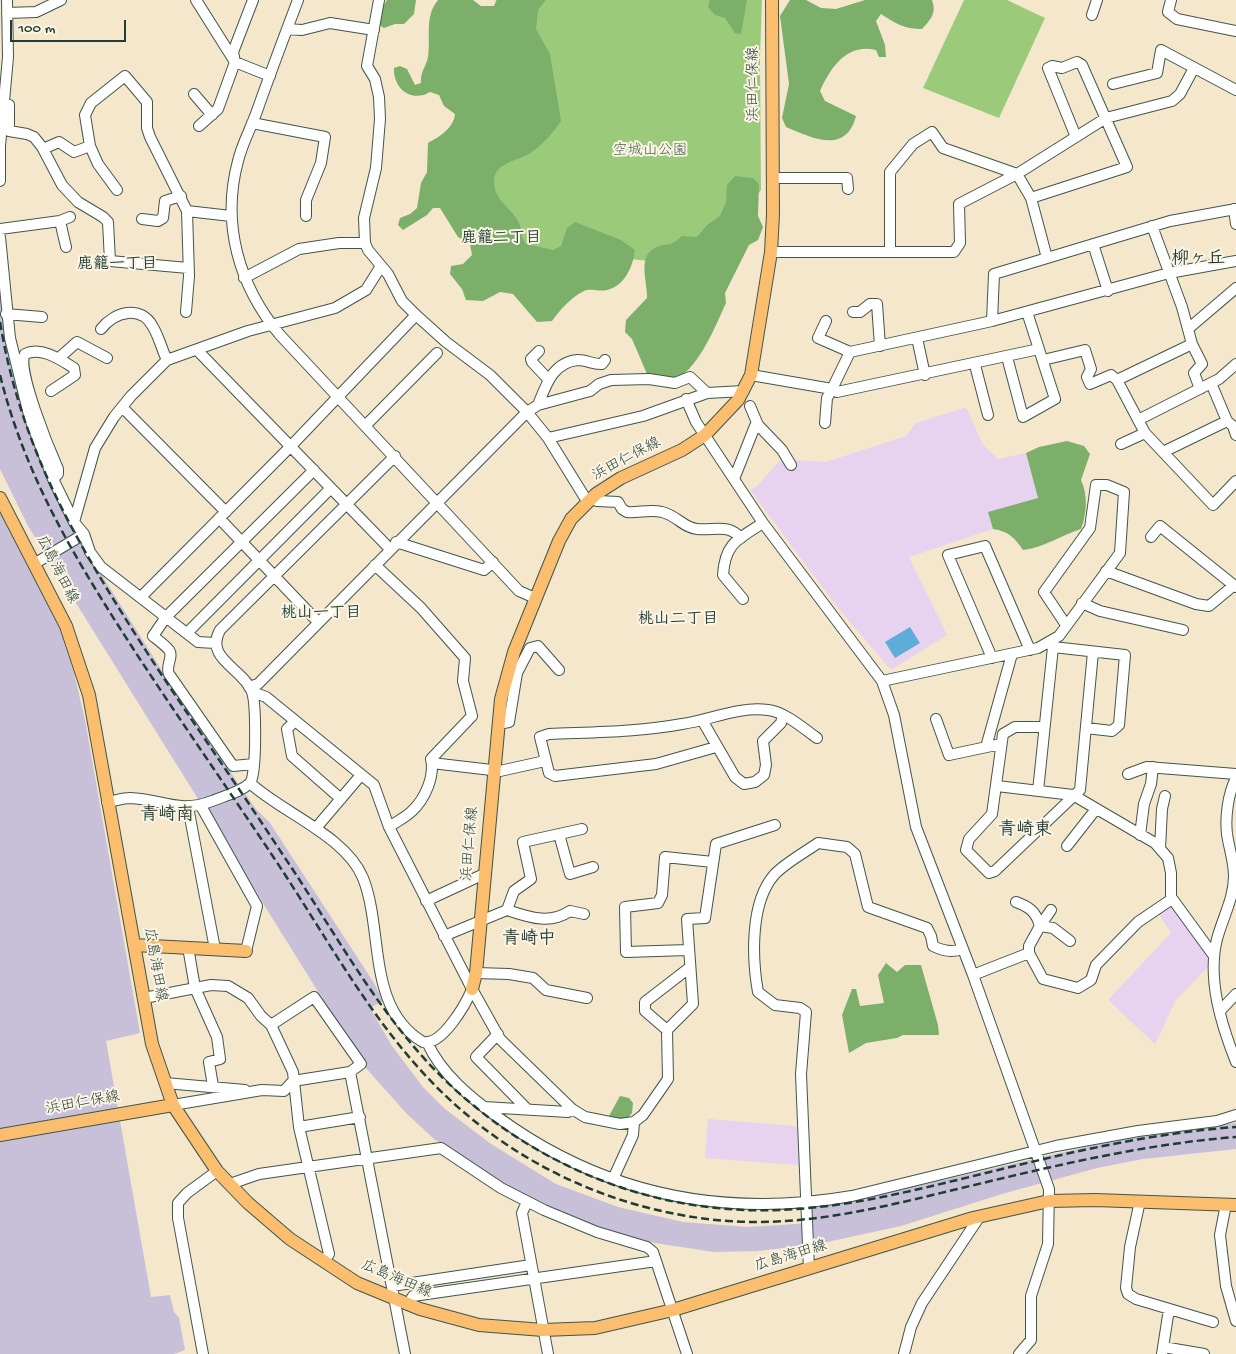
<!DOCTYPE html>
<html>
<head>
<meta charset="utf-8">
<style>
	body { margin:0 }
	#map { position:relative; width:1236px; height:1354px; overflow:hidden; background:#f5e7cc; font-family:"Gochi Hand",sans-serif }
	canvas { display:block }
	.scale { position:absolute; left:10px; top:20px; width:116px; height:22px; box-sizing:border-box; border:2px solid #1f3d34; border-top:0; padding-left:6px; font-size:15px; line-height:18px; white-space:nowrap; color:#1f3d34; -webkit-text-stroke:4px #fcf5e5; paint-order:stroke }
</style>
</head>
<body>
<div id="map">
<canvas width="1236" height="1354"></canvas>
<div class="scale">100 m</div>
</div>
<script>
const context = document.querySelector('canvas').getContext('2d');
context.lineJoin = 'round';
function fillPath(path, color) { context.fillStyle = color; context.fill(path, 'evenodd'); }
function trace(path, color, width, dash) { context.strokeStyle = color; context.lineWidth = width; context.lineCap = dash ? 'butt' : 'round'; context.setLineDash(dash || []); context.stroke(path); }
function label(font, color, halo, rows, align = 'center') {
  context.font = font + ' "Gochi Hand","Klee One",sans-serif'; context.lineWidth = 4; context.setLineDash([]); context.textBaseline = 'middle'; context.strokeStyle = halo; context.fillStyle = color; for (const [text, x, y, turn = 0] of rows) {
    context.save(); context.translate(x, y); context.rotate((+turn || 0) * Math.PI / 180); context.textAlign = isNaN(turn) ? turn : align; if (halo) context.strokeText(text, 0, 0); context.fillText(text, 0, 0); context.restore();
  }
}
fillPath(new Path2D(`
	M964,408L967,409L983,445L998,459L1026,453L1038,498L988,512L993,529L909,557L947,635L891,670L838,608L750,490L757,486L781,459L826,462L906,436L916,423Z
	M1172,907L1208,956L1209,966L1176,1000L1155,1044L1108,1000L1171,933L1158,913Z
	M708,1119L795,1126L800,1130L798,1165L705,1158Z`), '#e7d2ef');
fillPath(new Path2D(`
	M0,293L9,352L66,514L86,550L166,677L255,808L270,823L374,983L383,1001L370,1008L392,1046L423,1087L445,1109L491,1144L556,1184L618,1207L683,1222L748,1227L812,1223V1205L882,1194L1138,1135L1236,1123V1149L1143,1159L1097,1168L1002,1194L901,1226L818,1244L758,1251L714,1252L655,1243L612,1233L577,1221L513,1191L434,1139L406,1113L365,1067L28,526L0,469Z
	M0,513L60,630L74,673L85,720L140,1033L106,1041L151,1297L170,1295L174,1312L179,1318L185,1350L174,1354H0Z`), '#c8bfd8');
fillPath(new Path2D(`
	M496,0H762L760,57L761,190L743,216L648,261L630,259L543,264L500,217L488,158L493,11Z
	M964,0H1007L1045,18L999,118L923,88Z`), '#9bcb7a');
fillPath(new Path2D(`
	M387,0H416L414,14L404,24H395L384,28L379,25L381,9Z
	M438,0H473L481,6H494L497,0H546L538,10L536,29L550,54L561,121C553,133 544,143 532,152C516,163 486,162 496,192C501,205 514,211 519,223C522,231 520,236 526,244L553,250L561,246L567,228L575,222L621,240L635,250C633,266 625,286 607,290C600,292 591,288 584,291C570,298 561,309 552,321L537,322L513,294L500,292L483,301L466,300L462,289L450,274L451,266L463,264L472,255L470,244L458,237L440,208H433L427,215L403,230L398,225L400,218L410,214L417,208L421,183L427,172L428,143C439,137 454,128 455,114L444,106L439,95L430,92C412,103 393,89 394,68L400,66L407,69L415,85L421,83C420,72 426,67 428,57C431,37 424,17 438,0Z
	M710,0H747L741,34L735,33L725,18L715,15L708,7Z
	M790,0H806L821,8L836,9L865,0H932C937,14 930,20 922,29C904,29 895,23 881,14L876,21L885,45L886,57H879L876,50C847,43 831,67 820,91L825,101L856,116C846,155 812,138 786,127L782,118L789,84L780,16Z
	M735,176L753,178L759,184L758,216L763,227L758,240L749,245L725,293L726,303C716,324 694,383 666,380C660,379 653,375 647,374L632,339L625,332L626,320L647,298C648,282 636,255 657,247C670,242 669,248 682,236L697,237L707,225L720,216L726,202L727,185Z
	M1067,441L1084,446L1090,454L1081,480C1088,495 1087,513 1081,529C1062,535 1043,548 1023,550C1015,538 1008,531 993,529L988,512L1038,498L1026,453L1039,447Z
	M886,963L897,972L905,965H921L938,1025L939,1035H903L897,1038L866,1043L849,1053L842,1015L852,989H856L860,1006L884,1003L878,975Z
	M620,1096L629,1098L633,1103L632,1113L626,1120L609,1116Z`), '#7caf6a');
fillPath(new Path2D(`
	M910,627L920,643L895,658L885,642Z`), '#5eadd8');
const minor = new Path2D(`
	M196,0L235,62L270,76
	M298,0C284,37 270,74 257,111C251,128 242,144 238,161C221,224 239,286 280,335L519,591L535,598
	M379,0L367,66L375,79L379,97L380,119L376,168L364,218L365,243L368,250L388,274L402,301L416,315L446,342L490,375L527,412L548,438L587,501
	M1171,0L1168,12L1177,19L1236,31
	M7,13L36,12L61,0
	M1092,15L1097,0
	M287,29L302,30L330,23L374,30
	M1113,84L1157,73L1161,50L1236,90
	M194,94L212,115
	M4,104L9,105V131L27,134L34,137L42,147L62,185L78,202L103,217L108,222L110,261L188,268
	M252,123L325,137L321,163L306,200V216
	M199,126L218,109L235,62L233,52L253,0
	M43,149L59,142L74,152L90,146
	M772,178H847L848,189
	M0,181V146L8,57L7,0
	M117,190L98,164L90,146L85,115L91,103L125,76L147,102V128L150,137L187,211L189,276L186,312
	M1031,198L1127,167L1082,65L1077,62L1062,68L1052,66L1048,68L1076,137
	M1234,209L1236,224
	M187,211L231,216
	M142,219L158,221L163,218L165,201L181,196
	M60,221L66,247
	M1152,226L1182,307L1192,344L1202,364L1194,373L1200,389
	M0,229L60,221L70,217
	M0,237L10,338L30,419L53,479L74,522L84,534L90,552L101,567L198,642L215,643
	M1093,244L1108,291
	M771,252H954L960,243L959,204L1017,174L1106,118L1172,101L1180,94L1194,68
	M890,252V172L913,144L932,132L943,148L1017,174L1031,198L1047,258
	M244,278L299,249L339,243H365
	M853,312H860L870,304H877L880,346
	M6,314L42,317
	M826,321L818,338L850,352
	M992,321L994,274L1170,221L1236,209
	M101,329C114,312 141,304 153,327C159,337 162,350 167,360
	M1188,329L1236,288
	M917,338L925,375
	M1192,344L1117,380L1145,433L1213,505L1236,481
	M197,350L390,549
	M539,351L531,359L532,362L548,379
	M1007,357L1023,417L1055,399L1027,312
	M59,358L77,342L107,358
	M1043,360L1085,350L1091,369L1087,377L1090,384L1111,375L1117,380
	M975,365L988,415
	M751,375L832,389L850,352L992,321L1169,273L1236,261
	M1211,383L1227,421
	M51,391L75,375L74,368C61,360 41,346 25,354C16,369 50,451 58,469V474L53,479
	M686,399L696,422L763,523L882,681L894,715L916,827L973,975L1049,1189L1048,1244L1031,1296V1340L1019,1354
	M538,405C546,385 553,362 578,360C587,360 594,365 602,364L605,360
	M750,406L758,425
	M122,407L226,512
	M1138,420L1219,379L1236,364
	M825,423L827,398L832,389L837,392L1039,349
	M366,425L437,353
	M548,438L643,416L707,393L744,391
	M1121,444L1145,433
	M1163,452L1227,421L1233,426L1236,435
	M734,479L755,426L758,425L782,450L791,465
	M592,497L597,501L618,502L622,509L627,512C638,513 651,509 662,512C676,515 684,528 697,529C714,531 728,523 741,538
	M219,518L318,622
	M74,522L95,448L114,417L131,396L167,360L248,331L335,308L366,290L381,266
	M1151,537L1160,526L1236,587
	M396,542L484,570L493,562
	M34,564L84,534
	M375,565L421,608L465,658L463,681L472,716L431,759C435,776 425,799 412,811C406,817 396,822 389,827
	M1106,571L1196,604L1209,606L1233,586
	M141,597L291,446L416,315
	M743,599L723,575C725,543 738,539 763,523
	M1082,603L1100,611L1183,630
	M187,633L331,488
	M1053,647L1125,655L1119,725L1112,731L1086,728
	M992,658L948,555L985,546L1030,650
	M882,681L1038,648L1059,636L1120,553L1124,492L1107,485H1096L1090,528L1044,592L1066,625
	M249,687L258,684L527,412L538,405L590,391L599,384L611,380L649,379L675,383L690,377L707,393
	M253,692L266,697L374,785L389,827L472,989L500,1039L572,1109L585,1117L620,1124L634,1122L643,1115L668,1079L667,1030L693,1004L687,919L705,918L716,844L775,825
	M936,719L949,755L1001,744
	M702,720L735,777L744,784L755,782L764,775L766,765L763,741L781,723L783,715
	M295,721L287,729L292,756L341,799
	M498,724L509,722L517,673L530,648L538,646L559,670
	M1044,727H1015L1003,734L992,814L969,839L966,850L989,873L995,871L1080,790L1093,652
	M716,747L656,764L555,776L549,773L540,737L549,734C594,732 638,732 682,724C710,720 739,706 768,710C785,712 803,728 817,738
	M986,747L1012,654
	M432,763L500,771L545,761
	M254,764L233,766L169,674C165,666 174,657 169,650C165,645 158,640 153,636L166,617L314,470
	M1128,774L1147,767L1236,774
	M1236,778C1228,794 1225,817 1227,834C1229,848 1234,862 1234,876C1234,898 1223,917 1217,939C1207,979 1221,1024 1236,1062
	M250,783C281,812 346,836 363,878C384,931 366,1008 423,1042C442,1046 466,1004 472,989
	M997,786L1073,795L1155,843L1168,858L1171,873V897L1214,956
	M1038,791L1053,647L1049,644
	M107,802C114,801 123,798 130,798C162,799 179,814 212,801C224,796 241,792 250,783C257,775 256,703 252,692C244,669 204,659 220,630L395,456
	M201,806L257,906L246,951
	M188,807L215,949
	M316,828L361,775
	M582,829L523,842L531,879L514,891L507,910C529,917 549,925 570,911L584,914
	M559,834L570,874L593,867
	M1140,835L1144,804L1151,784L1153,767
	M1067,846L1096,809
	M1160,849L1162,809L1165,796
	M426,901L484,874
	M1016,902C1030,907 1036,912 1040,926L1029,946V953
	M1051,910L1040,926L1053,928L1070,941
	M444,936L507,910
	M188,947L195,988L217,1037L220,1059L209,1062L213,1086
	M688,950L626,952L625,907L658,903L662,895L665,857L713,862
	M476,973L509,974L533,978L546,990L587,998
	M973,975L1029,953L1043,979L1078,988L1091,980L1096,965L1138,922L1172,899
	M144,998L211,985L228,986L248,998L261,1016L271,1025L293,1072L299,1127L329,1254L324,1261
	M1220,1011L1236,994
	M271,1025L314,997L361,1064L350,1072L405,1354
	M667,1030L645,1011V1002L689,968
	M498,1034L476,1057L527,1109
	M427,1042C441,1074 472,1099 499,1118C605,1195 725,1218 852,1196L1056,1146L1138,1131L1217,1121L1236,1115
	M165,1083L245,1090
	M173,1105L262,1090L284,1091L293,1081L350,1072
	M484,1107L568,1112L572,1109
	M299,1127L360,1117
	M613,1179L633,1135L634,1122
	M230,1184L259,1174L441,1148L501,1188L544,1210L597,1232L647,1247L653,1252L687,1354
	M1140,1201L1130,1247L1126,1288L1128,1294L1136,1299L1213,1322
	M527,1202L522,1213L548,1354
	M1226,1204L1220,1235L1226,1286L1236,1321
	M809,1269L801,1074L806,1012L800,1008L775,1005L758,992C752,958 750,903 774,875C785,863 804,853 818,843L847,847L855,854L868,907L927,928L931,936L933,946C943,951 952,953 962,949
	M392,1286L531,1265
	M408,1305L413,1296L656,1261
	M1163,1347L1204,1354
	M203,1354L178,1218V1203L187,1193L217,1171
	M904,1354L911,1327L922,1303L980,1216
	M1162,1354L1169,1309`);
const major = new Path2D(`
	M0,498L66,626L89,695L152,1044L173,1105L217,1171L248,1203L290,1239L357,1283L420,1309L479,1325L543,1330L595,1328L673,1310L973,1218L1049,1201L1095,1200L1236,1205
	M134,945L246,951
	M472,989L476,973L501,699L514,652L559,541L571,519L596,494L621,478L682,450L705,435L738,400L751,375L771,252L773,214L772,0
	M0,1135L173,1105`);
trace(minor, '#3f564b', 12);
trace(major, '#3f564b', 14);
trace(minor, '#fff', 10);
trace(major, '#fbbd6e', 12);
trace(new Path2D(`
	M0,322C20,442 68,528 132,629C180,705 232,777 281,852C339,937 387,1033 467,1100C537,1160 625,1199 717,1208C811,1218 899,1194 990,1172C1071,1152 1152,1133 1236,1127
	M0,375C24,472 70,550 123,633C172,709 224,783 274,858C333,946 383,1045 466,1114C539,1176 633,1214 728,1221C811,1227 890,1205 970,1186C1058,1165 1145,1144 1236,1137`), '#1f3d34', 2.5, [8, 4]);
label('15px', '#1f3d34', '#fcf5e5', [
	["浜田仁保線",755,84,-90],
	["浜田仁保線",627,460,-28],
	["広島海田線",56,570,63],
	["浜田仁保線",471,844,-85],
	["広島海田線",154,965,80],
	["浜田仁保線",83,1104,-10],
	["広島海田線",791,1257,-17],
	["広島海田線",396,1280,23]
]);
label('15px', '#3e6046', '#fcf5e5', [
	["空城山公園",650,152]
]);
label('bold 16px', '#1f3d34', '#fcf5e5', [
	["鹿籠二丁目",501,240],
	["鹿籠一丁目",117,266],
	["桃山一丁目",321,615],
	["桃山二丁目",678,621]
]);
label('bold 18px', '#1f3d34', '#fcf5e5', [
	["柳ヶ丘",1198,260],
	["青崎南",167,816],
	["青崎東",1025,831],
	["青崎中",529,940]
]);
</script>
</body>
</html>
